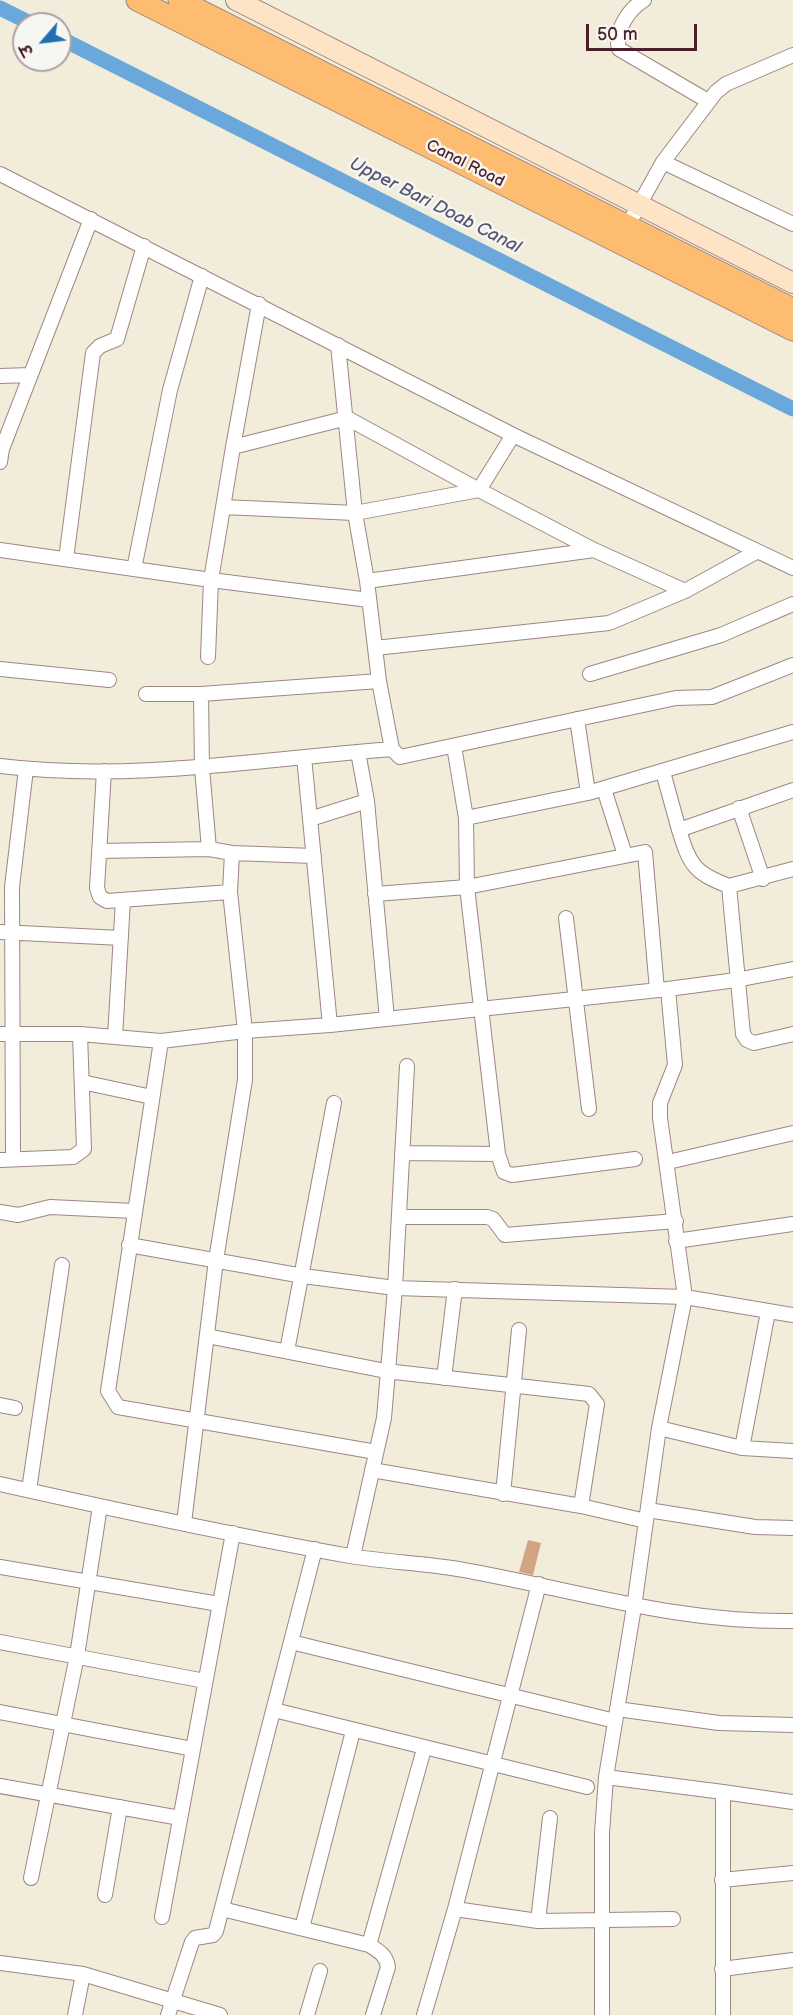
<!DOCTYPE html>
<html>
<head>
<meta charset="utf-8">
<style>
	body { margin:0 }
	#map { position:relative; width:793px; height:2015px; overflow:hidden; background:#f2ecdb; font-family:"Balsamiq Sans","Playpen Sans Deva",sans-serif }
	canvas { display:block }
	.north { position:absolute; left:12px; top:12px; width:60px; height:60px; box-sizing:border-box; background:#f6f6f2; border:2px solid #b1a0a2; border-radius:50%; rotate:242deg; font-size:16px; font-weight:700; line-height:24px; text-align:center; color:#4a1f2b }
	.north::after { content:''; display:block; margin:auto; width:21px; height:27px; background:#1f6fb2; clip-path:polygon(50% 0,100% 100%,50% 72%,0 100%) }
	.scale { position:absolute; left:586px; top:24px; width:111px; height:27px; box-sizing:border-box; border:3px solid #4a1f2b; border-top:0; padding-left:8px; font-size:18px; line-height:21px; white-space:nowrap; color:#4a1f2b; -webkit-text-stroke:4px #f6f6f2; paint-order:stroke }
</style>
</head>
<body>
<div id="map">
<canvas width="793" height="2015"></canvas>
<div class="north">उ</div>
<div class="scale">50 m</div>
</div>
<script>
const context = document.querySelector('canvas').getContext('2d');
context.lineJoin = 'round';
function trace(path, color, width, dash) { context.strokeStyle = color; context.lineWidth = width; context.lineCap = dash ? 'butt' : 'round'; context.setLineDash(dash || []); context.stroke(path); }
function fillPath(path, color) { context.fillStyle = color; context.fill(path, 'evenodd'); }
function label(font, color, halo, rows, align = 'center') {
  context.font = font + ' "Balsamiq Sans",sans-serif'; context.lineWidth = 5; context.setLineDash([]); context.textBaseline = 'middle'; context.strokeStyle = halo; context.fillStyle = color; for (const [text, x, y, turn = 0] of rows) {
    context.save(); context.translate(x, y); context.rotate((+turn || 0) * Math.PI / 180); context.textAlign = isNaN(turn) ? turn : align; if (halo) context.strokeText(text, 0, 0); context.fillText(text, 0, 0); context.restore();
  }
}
trace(new Path2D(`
	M0,8L32,24
	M60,38L793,409`), '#6aa8dc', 15);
fillPath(new Path2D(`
	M528,1540L541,1543L533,1575L519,1572Z`), '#d1a483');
const street = new Path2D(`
	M644,0C629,9 614,31 619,49L708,101
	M663,162L793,224
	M0,174L513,435L793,568
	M628,225L663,162L716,92L726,84L793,55
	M338,345L355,513L367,581L379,681L392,749L400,757L676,698L712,697L793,665
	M0,376L30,375
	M233,447L259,304
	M0,462L2,449L91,219
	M223,507L355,513L479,490L594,550L685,591
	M0,550L211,580L208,657
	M66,559L93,353L100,346L117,339L144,246
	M134,569L170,390L202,276
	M367,581L594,550
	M369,600L211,580L233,447L347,418L479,490L513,435
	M375,648L609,623L685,591L756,552
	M0,669L109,680
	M590,674L721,635L793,604
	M146,694H201
	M577,719L588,793L466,818L467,887L498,1154L504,1172L512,1175L635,1159
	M454,746L466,818
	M358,752L367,801L387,1019
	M304,757L330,1025
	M0,766C131,782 262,759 392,749
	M104,771L97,888L100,897L107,901L230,892
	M663,772L679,830L793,790
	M604,789L625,855
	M588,793L793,732
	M739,808L763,879
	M310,819L367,801
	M679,830C690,865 694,873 729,886
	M99,851L209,849
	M232,853L314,856
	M793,869L729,886L743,1034L747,1040L754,1043L793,1034
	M375,894L467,887L645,852L657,990
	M566,918L589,1109
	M0,932L121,938
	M668,989L736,980L793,969
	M0,1034H80L161,1041L245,1031L230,892L232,853L209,849L202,768L201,694L379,681
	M115,1037L123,900
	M161,1041L108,1391L118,1407L376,1452
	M82,1082L152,1097
	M402,1153L498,1154
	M13,1159L12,887L26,769
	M0,1160L73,1157L84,1149L80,1034
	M668,1162L793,1133
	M0,1212L18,1215L50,1207L134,1211
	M399,1217H487L493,1219L505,1235L676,1221
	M676,1241L793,1224
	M129,1245L303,1276L395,1288L407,1066
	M768,1312L742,1448L793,1451
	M207,1336L386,1371L589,1394L597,1404L581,1506
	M287,1351L334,1103
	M444,1378L455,1289
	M0,1405L15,1408
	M659,1428L742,1448
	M372,1470L581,1506L646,1521
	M0,1484C116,1510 233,1535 350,1556C386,1562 423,1563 458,1569C573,1589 675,1623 793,1621
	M29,1490L62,1265
	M503,1494L519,1330
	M648,1510L755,1527L793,1528
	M184,1523L216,1260L245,1080V1031L330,1025L668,989L675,1065L660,1103V1118L685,1297L793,1315
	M353,1556L384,1418L395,1288L685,1297L659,1428L634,1607L606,1777L602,1833V2015
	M0,1567L219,1604
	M0,1642L205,1681
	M291,1642L615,1721
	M617,1709L719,1723L793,1725
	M274,1710L587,1787
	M0,1712L193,1749
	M606,1777L723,1792V2015
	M0,1786L180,1818
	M723,1792L793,1802
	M31,1878L77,1656L100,1506
	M722,1880L793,1873
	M105,1895L120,1807
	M222,1909L369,1945L424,1749
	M455,1909L538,1921L673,1919
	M162,1917L233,1533
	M538,1921L550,1818
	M302,1928L353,1731
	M369,1945C379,1951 386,1955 388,1967L373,2015
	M0,1963L83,1974L220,2015
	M722,1969L793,1960
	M75,2015L83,1974
	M168,2015L192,1942L195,1938L213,1935L216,1931L315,1549
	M307,2015L320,1971
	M424,2015L455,1909L539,1584`);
const secondary = new Path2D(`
	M236,0L793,283`);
const primary = new Path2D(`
	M137,0L793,330
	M179,0L793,309`);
trace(street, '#9e8683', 16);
trace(secondary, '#9e8683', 22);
trace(primary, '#9e8683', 23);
trace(street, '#fff', 14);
trace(secondary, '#fee4c6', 20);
trace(primary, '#fdbc70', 21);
label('16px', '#4a1f2b', '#f6f6f2', [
	["Canal Road",465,164,27]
]);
label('italic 18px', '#575672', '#f6f6f2', [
	["Upper Bari Doab Canal",435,206,27]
]);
</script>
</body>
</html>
